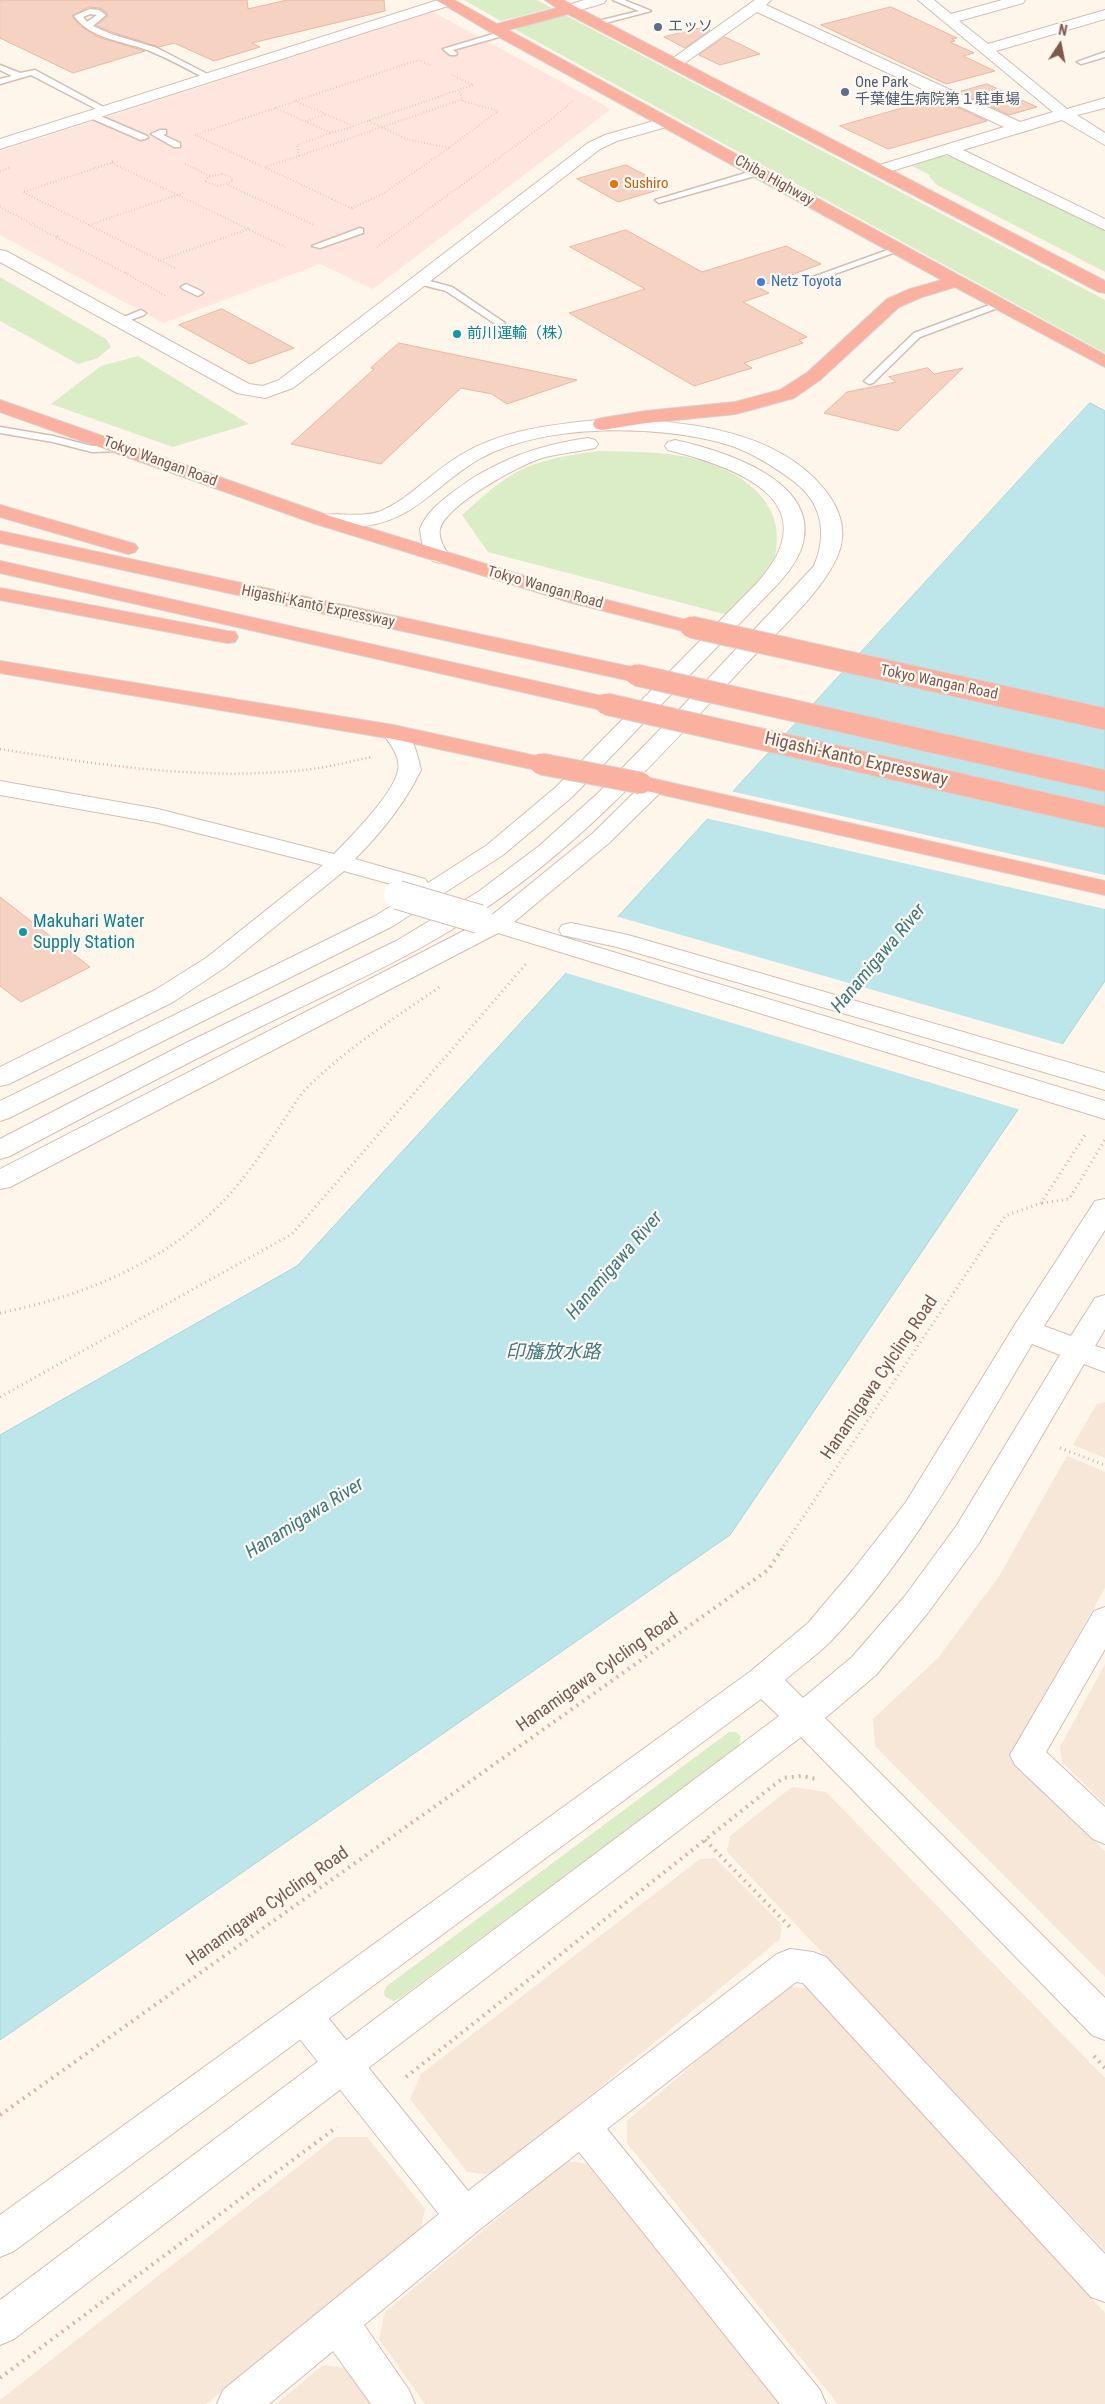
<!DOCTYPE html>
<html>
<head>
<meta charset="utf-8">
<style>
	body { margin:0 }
	#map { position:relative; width:1105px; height:2404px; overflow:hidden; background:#fef5eb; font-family:"Roboto Condensed",sans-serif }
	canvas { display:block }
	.north { position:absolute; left:1035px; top:20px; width:50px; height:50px; -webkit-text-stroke:4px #fff9f3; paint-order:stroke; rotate:11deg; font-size:14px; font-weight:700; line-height:20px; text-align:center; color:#7c594b }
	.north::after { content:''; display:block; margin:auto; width:18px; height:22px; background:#7c594b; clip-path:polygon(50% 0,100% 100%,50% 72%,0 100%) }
</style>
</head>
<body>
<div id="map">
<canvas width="1105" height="2404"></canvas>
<div class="north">N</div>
</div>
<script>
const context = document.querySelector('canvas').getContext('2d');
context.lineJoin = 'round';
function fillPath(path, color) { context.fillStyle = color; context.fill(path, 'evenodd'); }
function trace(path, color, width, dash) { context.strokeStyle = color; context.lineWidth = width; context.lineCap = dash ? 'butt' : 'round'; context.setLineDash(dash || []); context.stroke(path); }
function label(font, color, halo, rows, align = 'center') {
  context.font = font + ' "Roboto Condensed","Noto Sans JP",sans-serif'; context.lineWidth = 4.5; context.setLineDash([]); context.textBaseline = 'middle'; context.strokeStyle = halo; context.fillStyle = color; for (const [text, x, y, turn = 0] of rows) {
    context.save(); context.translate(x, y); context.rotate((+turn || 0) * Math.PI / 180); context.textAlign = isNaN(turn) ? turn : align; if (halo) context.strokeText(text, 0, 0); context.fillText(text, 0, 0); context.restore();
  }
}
fillPath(new Path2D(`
	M1105,1402V1458L1073,1445L1097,1404Z
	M1067,1456L1105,1472V1588L1009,1757L1105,1851V1977L875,1746L873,1719L938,1658L998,1578Z
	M1105,1664V1804L1062,1762L1060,1747Z
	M792,1787L826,1792L1105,2078V2251L727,1852L730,1836Z
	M715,1858L782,1925L780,1939L493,2175L467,2172L410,2099L421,2074L700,1859Z
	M785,1986L812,1989L1105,2313V2404H838L627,2143V2121Z
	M336,2137H367L425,2209L420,2231L206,2404H0V2400Z
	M567,2161L589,2164L780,2404H425L379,2339L385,2312Z
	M323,2365L345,2368L371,2404H276Z`), '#f6e7d9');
fillPath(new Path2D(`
	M433,12L604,105L610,110L373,289L320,264L163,323L0,235V151Z`), '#fee6df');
fillPath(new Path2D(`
	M464,0H537L552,8L501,21Z
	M561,16H567L1105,300V353L516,30V28Z
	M943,156L954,157L1105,231V272L937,185L929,176L930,175L912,166Z
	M0,277L106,339L111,347L98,358L78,364L0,321Z
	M138,356L249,424L173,447L51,404L101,366Z
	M600,451C633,452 667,451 699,460C745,473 787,504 775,556C771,571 740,605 728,615L488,552L462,515C476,503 489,490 504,480C531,460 568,455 600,451Z
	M729,1732H736L741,1737L738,1747L400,1998L394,2001L385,1997L384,1992L387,1986Z`), '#daedc7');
const water = new Path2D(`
	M1090,403L1105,411V981L730,1535L0,2040V1435L297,1266Z`);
fillPath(water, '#bde6ea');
trace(water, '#a3d7dc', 1);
fillPath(new Path2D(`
	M730,791L1105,875V909L705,818Z
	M615,916L1065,1045L1021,1110L563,972Z`), '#fef5eb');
const building = new Path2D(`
	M0,0H247L248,9L287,0H384L385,11L252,43L260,47L214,61L174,43L159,47L112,32L96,26L107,16V13L99,8L89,7L72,16L80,26L98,37L145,51L73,73L0,38Z
	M891,7L957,38L952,39L955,41L950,42L974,53L963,56L995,71L946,84L821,25Z
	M706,27L710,30L685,48L664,37Z
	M725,37L760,54L720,65L699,55Z
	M987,84L1037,107L1009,115L959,92Z
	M938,98L987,121L888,149L840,126Z
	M626,165L668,187L618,202L577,179Z
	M626,230L702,272L786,246L821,264L758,287L769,293L743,302L807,337L799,340L803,343L744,363L752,368L694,386L569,313L645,289L570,247Z
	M222,309L294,348L250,364L179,325Z
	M399,343L432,350L577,380L507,404L492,394L461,388L381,464L291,444L374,369L371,368Z
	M928,368L934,374L963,368L898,431L824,413L847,392L896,382L889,377Z
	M0,897L90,967L21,1002L0,986Z`);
fillPath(building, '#f5d2c1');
trace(building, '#e9b7a0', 1);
const lane = new Path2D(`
	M613,0H624L651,11L594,26V22L639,11Z
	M90,9L99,10L106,15L93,26L111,34L157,48L213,77L206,79C188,69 169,59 150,51C124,41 92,40 74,16ZM90,14L97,15L87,22L83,17Z
	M503,31H506V35L453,50L457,53L456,55H450L443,49Z
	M1105,52V57L1081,64L1077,62Z
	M0,65L20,73L35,70L109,110L102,112L31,75L0,84V79L12,76L0,70Z
	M91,112L147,136L148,138L141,140L88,117L87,115Z
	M160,130H166V134L163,135L180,143V147H174L151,134Z
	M759,169L763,172L762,174L659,203L655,200Z
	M360,228L363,229V233L320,248L312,246Z
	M896,247L904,249L818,280L810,278Z
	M418,278L452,287L505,323L497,325L446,291L415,283V279Z
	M186,284L201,291L203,293L198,296L183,289L181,287Z
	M1000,301L1005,304L1003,306L920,337L873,383L869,384L864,381L914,333Z
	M141,310L146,313L144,315L119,324L114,321Z
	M0,427L53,436L92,446L120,445L125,448L120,451L92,452L53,442L0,433Z`);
const street = new Path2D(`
	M438,0H452L453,2L451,5L0,149V139Z
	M584,0H606L604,3L570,13L563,9L565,6Z
	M755,0H771L766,5L1020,122L1053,112L918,0H934L951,14L1002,0H1025L1023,3L959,21L988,44L1105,10V19L996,51L1067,109L1105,98V108L1077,115L1105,133V145L1062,120L963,150L1105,219V230L947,154L885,173H873L871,170L873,167L1004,127L757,12L679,67H669L667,64L669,61Z
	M1105,1607V1649L1046,1752L1105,1807V1844L1093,1839L1015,1765L1010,1755L1094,1611Z
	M790,1949L813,1952L826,1957L1105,2254V2302L1091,2297L803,1983L796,1982L607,2129L820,2390L826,2404H780L579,2152L479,2230L364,2325L409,2390L415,2404H371L333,2351L269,2404H217L223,2390L439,2214L291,2028L286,2016L291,2004L304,1999L317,2004L468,2191L777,1954Z`);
const secondary = new Path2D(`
	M664,118L672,123L670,126L617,141L600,149L293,388L265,398L237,393L0,262V250L6,251L249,384L263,386L279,380L588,143L605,135Z
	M607,419C679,420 776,428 825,490C836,504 844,521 842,539C838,579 777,632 749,661C663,753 579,849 472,917C406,960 333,991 262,1026C177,1068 93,1112 10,1156L0,1159V1139L186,1043L396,941L478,892L539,846L597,794L678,711L814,566C828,533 822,502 792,480C773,466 753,453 729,445C660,424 546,423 481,458C432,486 413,526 350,527C339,527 327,527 316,524L313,520L316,516C337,511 360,519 381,511C409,499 430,474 456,458C500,429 555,424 607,419Z
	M588,438L595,440L598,444L595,448C577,452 560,453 542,458C519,465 446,505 440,529C438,539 445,549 450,557L447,561L440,563L433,561L422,543L420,529C426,513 440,502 453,492C494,461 537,445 588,438Z
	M675,440C720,450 819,479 803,543C798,562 784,578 771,591L572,797L503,855L393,926L9,1118L0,1121V1101L375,916L416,891L344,871L224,968L173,1002L9,1084L0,1086V1067L155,990L206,958L323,865L158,823L0,795V781L158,809L334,854C350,838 395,792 398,770C401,756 389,743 382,732L385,727C410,721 417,751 421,770C405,803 381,833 355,859L425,879L428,883L487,845L556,787L757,583C831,501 736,467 668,450L665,446L668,442Z
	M654,779L662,781L665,786L662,791L609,843L514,922L1105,1101V1119L498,933L10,1187L0,1189V1169L475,925L473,921L476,916L485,914L492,915L593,833L646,781Z
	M571,923L628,935L1105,1073V1090L617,947L562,935L559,930L562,925Z
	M1105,1199V1230L1044,1326L1071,1336L1095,1298L1105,1295V1329L1095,1346L1105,1349V1372L1084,1364L979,1543L927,1614L876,1675L825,1718L1105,1998V2040L1092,2035L801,1737L14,2339L0,2345V2300L779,1716L761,1699L14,2251L0,2257V2215L751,1671L808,1623L853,1570L906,1502L1016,1323L1095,1201ZM1032,1344L1060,1355L957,1525L905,1596L852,1657L803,1698L785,1680C800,1667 817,1655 831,1641C914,1554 971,1446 1032,1344Z`);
const highway = new Path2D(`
	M436,0H454L497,24L557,8L545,0H563L1105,281V293L1099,292L568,14L508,30L1105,355V367L955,287L922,297L899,307L820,380L794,398L736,414L646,423L602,430L595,428L593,424L595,420L602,418L646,411L735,402L780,390L808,372L887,299L910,289L942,280L490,32Z
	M0,400L330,516L583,594L698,623L702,627L698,631L691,633L569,602L316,524L0,412Z
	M0,505L135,544L138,548L135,552L128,554L0,517Z
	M0,531L636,668L644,670L647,675L644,680L636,682L0,543Z
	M0,561L606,697L614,699L617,704L614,709L606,711L0,573Z
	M0,588L227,631L235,632L238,637L235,642L227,643L0,600Z
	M0,661L393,725L541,757L549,759L552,764L549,769L541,771L393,739L0,673Z
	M641,776L1105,881V895L633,788L630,783L633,778Z`);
trace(lane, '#d4beb2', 3);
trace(street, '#d4beb2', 2);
trace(secondary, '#d7beae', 2);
trace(highway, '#dad1cd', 2);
trace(new Path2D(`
	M295,101L353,126L473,85L450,74
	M275,108L331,133L352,127
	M307,121L326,114
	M369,121L406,139L449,148L498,111L463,101L459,90
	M299,156L463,99
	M112,161L114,162L23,192L175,268
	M112,163L285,247
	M185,164L210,176
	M261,166L195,135L418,60L432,66
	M265,167L299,156L297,145L331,133
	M266,168L332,199
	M0,171L9,168
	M222,174L230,176L233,181L219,186L205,182L208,177Z
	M228,185L314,225
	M332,199L353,209
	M0,207L56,237
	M352,208L381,195L449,148
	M89,225L183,193
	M58,236L56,237L125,273L128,272
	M377,247L549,121L574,100
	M158,261L251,228
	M125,273L166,296`), '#dbb5a3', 2, [0.5, 2.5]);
trace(new Path2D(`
	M0,749C100,765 203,781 304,770C327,768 350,761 372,757`), '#dbb5a3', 2.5, [1, 3]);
trace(new Path2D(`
	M1042,1203L1069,1199L1105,1140
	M0,1313C92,1294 180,1257 240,1182C256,1162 270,1141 284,1120C291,1110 297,1098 306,1089C345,1049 395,1018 441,986
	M0,1397L292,1234L526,964
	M1060,1448L1105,1465
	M781,1550L1005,1216L1041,1203L1085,1135`), '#dbb5a3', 3, [1, 4]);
trace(new Path2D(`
	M705,1840L793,1930
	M1094,2056L1105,2068
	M406,2077L783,1778L802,1776L816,1779
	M0,2115L768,1570L782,1549
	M0,2378L337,2127`), '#dbb5a3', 4, [2, 5]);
fillPath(lane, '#fff');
fillPath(street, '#fff');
fillPath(secondary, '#fff');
fillPath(highway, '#fab19f');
const secondaryBridge = new Path2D(`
	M398,895L479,919`);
const highwayBridge = new Path2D(`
	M691,627L1105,719
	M636,675L1105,781
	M606,704L1105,817
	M541,764L641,783`);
trace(secondaryBridge, '#d7beae', 30, []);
trace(highwayBridge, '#dad1cd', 23, []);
trace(secondaryBridge, '#fff', 28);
trace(highwayBridge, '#fab19f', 21);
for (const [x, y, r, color] of [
	[658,27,5,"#5c6f8a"],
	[845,92,5,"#5c6f8a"],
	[614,184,5,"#e8710a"],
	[761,282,5,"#3f7fe0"],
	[457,334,5,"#0f9aa8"],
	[23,932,5,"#0f9aa8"]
]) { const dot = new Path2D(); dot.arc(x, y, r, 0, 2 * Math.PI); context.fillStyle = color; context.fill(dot); trace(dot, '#fff9f3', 2); }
label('15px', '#4e5e75', '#fff9f3', [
	["エッソ",668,27],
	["One Park",855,83],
	["千葉健生病院第１駐車場",855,100]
], 'left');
label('15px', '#7c594b', '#fff9f3', [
	["Chiba Highway",774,181,29],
	["Tokyo Wangan Road",160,462,20],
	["Tokyo Wangan Road",545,588,16],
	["Higashi-Kantō Expressway",318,607,12],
	["Tokyo Wangan Road",939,683,12]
]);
label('15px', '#c56008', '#fff9f3', [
	["Sushiro",624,184]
], 'left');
label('15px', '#366cbe', '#fff9f3', [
	["Netz Toyota",771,282]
], 'left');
label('15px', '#0d838f', '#fff9f3', [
	["前川運輸（株）",467,334]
], 'left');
label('18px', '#7c594b', '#fff9f3', [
	["Higashi-Kanto Expressway",856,760,13],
	["Hanamigawa Cylcling Road",880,1378,-56],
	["Hanamigawa Cylcling Road",598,1673,-35],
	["Hanamigawa Cylcling Road",268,1907,-35]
]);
label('18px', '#0d838f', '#fff9f3', [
	["Makuhari Water",33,922],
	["Supply Station",33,943]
], 'left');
label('italic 19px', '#3d7b81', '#fff9f3', [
	["Hanamigawa River",879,959,-50],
	["Hanamigawa River",615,1266,-49],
	["印旛放水路",553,1353],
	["Hanamigawa River",305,1519,-32]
]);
</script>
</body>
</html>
